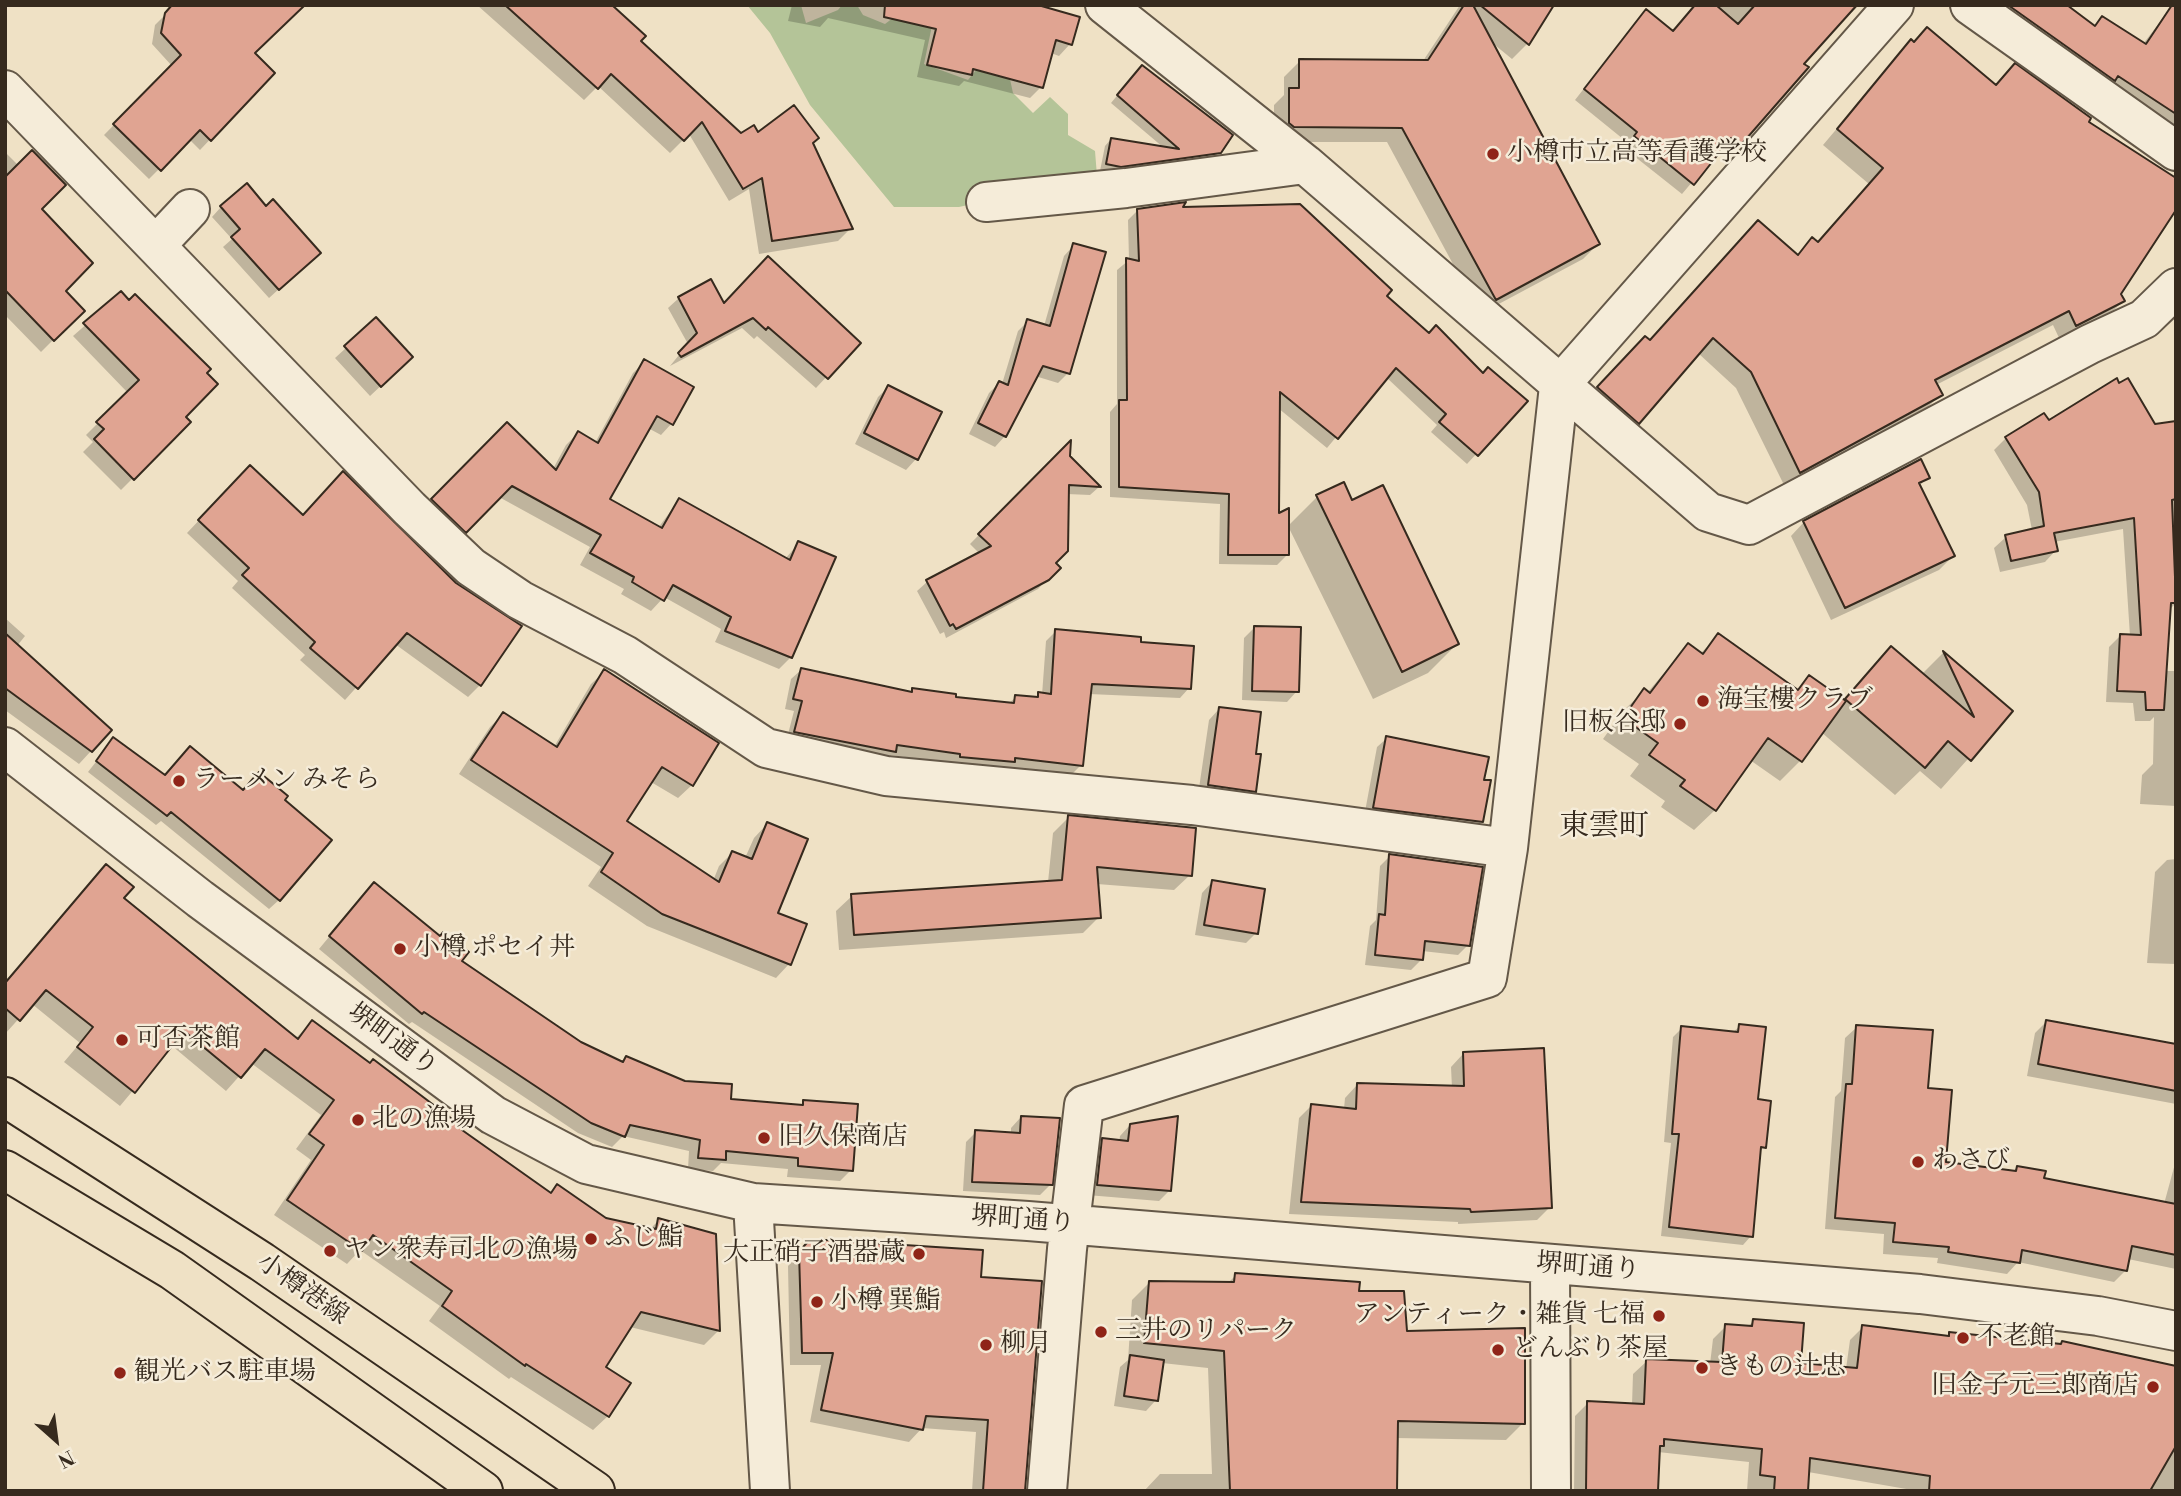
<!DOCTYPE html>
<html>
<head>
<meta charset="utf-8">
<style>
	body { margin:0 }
	#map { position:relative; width:2181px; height:1496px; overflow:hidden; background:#efe1c5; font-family:"Libre Bodoni",serif }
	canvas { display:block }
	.frame { position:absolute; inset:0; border:7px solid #362a1e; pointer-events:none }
	.north { position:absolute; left:21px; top:1405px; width:70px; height:70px; -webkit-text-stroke:5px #f5ecd9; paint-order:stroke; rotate:152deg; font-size:19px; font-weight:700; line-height:28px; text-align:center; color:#362a1e }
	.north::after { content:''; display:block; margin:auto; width:24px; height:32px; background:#362a1e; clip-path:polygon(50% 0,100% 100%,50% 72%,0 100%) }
</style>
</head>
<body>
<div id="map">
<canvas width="2181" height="1496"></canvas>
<div class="frame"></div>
<div class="north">N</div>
</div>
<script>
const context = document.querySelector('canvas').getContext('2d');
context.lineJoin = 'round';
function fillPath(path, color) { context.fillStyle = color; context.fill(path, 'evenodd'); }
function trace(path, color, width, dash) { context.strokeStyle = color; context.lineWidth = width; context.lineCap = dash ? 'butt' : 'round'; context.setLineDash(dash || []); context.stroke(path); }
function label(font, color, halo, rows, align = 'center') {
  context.font = font + ' "Libre Bodoni","Noto Serif JP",serif'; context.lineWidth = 5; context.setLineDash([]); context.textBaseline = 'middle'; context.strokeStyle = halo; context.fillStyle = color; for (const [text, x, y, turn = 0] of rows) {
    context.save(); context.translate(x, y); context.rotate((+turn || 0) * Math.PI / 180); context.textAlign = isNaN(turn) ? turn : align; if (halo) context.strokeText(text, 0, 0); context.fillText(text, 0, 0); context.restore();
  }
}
fillPath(new Path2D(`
	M747,5H801L806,23L838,10L842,5H857L863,15L885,24L906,8L933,21L924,64L968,80L994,48L1008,70L1013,93L1033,113L1050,97L1068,114V135L1095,151L1097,176L959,207H894L810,105L770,33Z`), '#b4c498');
fillPath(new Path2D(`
	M167,5H293L253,54L273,73L200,150L189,139L149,179L104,135L172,66L152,44L155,25L171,9Z
	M477,5H609L639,41L740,135L758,134L811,143L851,228L838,241L759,254L749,189L729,201L689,134L670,153L598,86L584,100Z
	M792,5H1032L1070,44L1059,56L1051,53L1041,87L1030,98L964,81L959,86L917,77L925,40L828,18L820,27L788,21Z
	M1460,5H1552L1527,44L1512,59L1490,41L1598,244L1583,259L1480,314L1387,142H1278L1274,139V105L1284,95V77L1300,61H1423Z
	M1695,5H1859L1802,64L1806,68L1739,145L1728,155L1720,149L1682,194L1624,148L1628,143L1575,100L1636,22L1672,33Z
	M1978,5H2064L2093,27L2102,18L2143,44L2173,5L2176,7V135Z
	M1911,41L1995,86L2015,66L2086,122L2123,301L2108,316L2060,340L2053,325L1936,385L1940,395L1925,410L1785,487L1736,388L1698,353L1622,438L1583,403L1630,354L1796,256L1813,240L1817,243L1869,184L1823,145Z
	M1135,74L1219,152L1212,160L1113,173L1100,171L1105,146L1111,139L1164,148L1111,103Z
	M5,152L19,166L63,291L82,311L41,352L5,315Z
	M221,207L266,208L309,262L269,298L223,247L232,239L212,217Z
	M1179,209L1385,296L1428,335L1525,401L1467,464L1431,432L1437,425L1386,377L1327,448L1278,408V516L1287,555L1277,565L1219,564L1220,504L1110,497V412L1117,404V270L1129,260L1128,220L1138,210Z
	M1074,245L1068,373L1058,383L1035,376L1005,436L995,447L969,434L989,393L999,383L1002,384L1018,331L1028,321L1044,326L1064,256Z
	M121,294L189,422L121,490L83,452L93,442L86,435L128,393L73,336Z
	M679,298L724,305L858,343L816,388L757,336L754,339L742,328L670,366L688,344L668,308Z
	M346,348L401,367L370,396L335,358Z
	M644,362L672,423L661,435L648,428L608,500L658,528L679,500L785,559L799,543L791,657L779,669L715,642L721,629L664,597L651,611L621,594L624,589L580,565L590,547L499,497L454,543L421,512L507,425L553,469L566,445L578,433L595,443L633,373Z
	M888,387L939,412L916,459L906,470L855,444L878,397Z
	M2043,415L2048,423L2154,424L2176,421V603L2169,610L2165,671H2176V806L2140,804L2142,775L2153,764L2154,717L2150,721H2135L2133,703L2106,702L2109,647L2121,635L2130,636L2123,529L2054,542L2056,550L2045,562L2000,572L1994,548L2006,537L2032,530L2027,505L1994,450L2006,438Z
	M1069,444L1068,457L1099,487L1090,495L1067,494L1054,564L1058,568L1038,589L946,638L944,632L940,634L917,591L927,582L980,554L970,544Z
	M1928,477L1919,486L1953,556L1939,570L1831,620L1791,536L1804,522Z
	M238,479L303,517L500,658L480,685L468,697L395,644L345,700L300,660L305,655L232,588L238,581L187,533Z
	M1317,497L1351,502L1457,644L1428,673L1373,699L1288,526Z
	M5,618L25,636L17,646L91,751L79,764L5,710Z
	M1254,628L1297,691L1287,702L1242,700L1244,638Z
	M1056,631L1139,644L1189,688L1180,698L1089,694L1081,765L1071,775L1007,767L1003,771L891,755L885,761L786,742L794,711L785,709L791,679L801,670L910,693L913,690L954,699L1008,704L1016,697L1035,699L1042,695L1046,641Z
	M1719,635L1796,691L1809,677L1842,701L1891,648L1922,674L1943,653L2011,711L1941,789L1920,771L1895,795L1821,732L1800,761L1780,781L1750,760L1715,810L1694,830L1661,807L1665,801L1630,776L1639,764L1603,739L1623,711L1644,691L1647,693L1688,645L1700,654Z
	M605,671L692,785L678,798L651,782L625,821L713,881L719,866L732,853L745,858L754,838L767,824L776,914L789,964L776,978L647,926L588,886L601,867L459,774L490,727L503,714L554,747L591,684Z
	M1219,709L1254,755L1255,791L1244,801L1198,795L1209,720Z
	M1387,738L1482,781L1481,822L1471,831L1364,817L1377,747Z
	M113,740L164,777L283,800L279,900L269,909L161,821L156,825L88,772Z
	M1069,817L1190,875L1174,890L1097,884L1099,917L1083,933L839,950L836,911L852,896L1048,882L1053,833Z
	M1390,856L1468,945L1458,955L1422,951L1421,960L1411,970L1365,965L1370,926L1376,920L1380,866Z
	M2176,859V964L2147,963L2155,872L2167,860Z
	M1212,882L1256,933L1246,943L1195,935L1202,893Z
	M363,896L581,1043L622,1063L626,1058L729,1101L799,1106L804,1102L851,1170L840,1181L787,1177L788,1169L721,1163L713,1171L688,1169L689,1151L623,1136L612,1147L578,1133L412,1022L409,1024L319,949Z
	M121,899L295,1039L312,1022L549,1194L557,1187L606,1220L649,1230L659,1220L715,1235L718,1331L704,1345L630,1327L604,1368L608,1416L593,1430L511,1377L509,1379L429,1321L440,1306L360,1250L347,1264L274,1215L311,1160L296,1149L321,1115L251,1063L226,1091L171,1045L120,1106L64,1062L80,1043L32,1004L5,1034V983Z
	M2047,1021L2176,1046V1104L2027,1076L2035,1033Z
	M1740,1026L1764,1147L1759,1152L1751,1236L1743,1245L1661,1236L1671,1143L1664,1142L1673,1037L1682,1028L1732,1033Z
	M1857,1027L1927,1090L1945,1164L2012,1173L2017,1167L2042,1180L2164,1204L2176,1160V1269L2128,1259L2126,1270L2114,1282L2018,1262L2007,1274L1937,1263L1938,1258L1883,1254L1884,1234L1825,1229L1835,1097L1841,1091L1845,1038Z
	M1463,1054L1550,1207L1537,1220L1458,1224V1222L1289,1214L1299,1118L1312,1105L1344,1109L1345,1098L1357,1085L1452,1088L1451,1067Z
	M1021,1117L1051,1184L1040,1195L963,1191L966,1142L976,1132L1011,1134V1128Z
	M1130,1125L1170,1190L1159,1201L1087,1195L1092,1151L1103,1140L1119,1142L1120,1136Z
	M811,1241L979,1279L1024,1491H972L976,1432L922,1428L909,1442L810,1422L821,1365H790L788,1266Z
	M1236,1275L1357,1293L1523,1423L1506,1440L1396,1438V1491H1144L1160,1474H1212L1208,1368L1162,1363L1156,1400L1146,1411L1114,1406L1120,1367L1128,1360L1132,1300L1149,1283L1227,1284Z
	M1754,1321L1799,1364L1846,1369L1850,1340L1863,1327L1946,1338L1950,1334L2176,1369V1491H1918L1808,1472L1806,1491H1747L1749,1462L1658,1452L1656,1491H1574L1575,1416L1588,1403L1632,1405L1633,1374L1647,1361L1710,1364L1713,1339L1726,1326L1747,1327Z`), '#0003');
const building = new Path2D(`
	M172,5H305L255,53L275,73L211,141L200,130L161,171L113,124L181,55L161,33L165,13Z
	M505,5H612L646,36L641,41L741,133L754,125L758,132L794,105L819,138L813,143L853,229L772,241L762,178L743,189L702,122L684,141L611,74L598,89Z
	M885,5H1038L1080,17L1072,45L1056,40L1043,88L973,69L972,75L927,65L936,29L884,17Z
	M1464,5H1473L1600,244L1496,300L1402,128L1294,127L1289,123V88H1299V59L1428,60Z
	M1480,5H1554L1529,45Z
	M1695,5H1716L1738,24L1755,5H1857L1804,64L1809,67L1740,146L1731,138L1694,185L1634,136L1637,132L1584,89L1646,9L1673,31Z
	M2008,5H2067L2095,26L2102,16L2146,44L2172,5H2176V114L2118,76L2115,81Z
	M1927,27L1996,85L2015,63L2091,118L2089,122L2176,178V210L2121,294L2125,301L2076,326L2069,311L1935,380L1943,395L1800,473L1751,372L1713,338L1639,424L1597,387L1645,336L1650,340L1758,220L1798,255L1812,237L1818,242L1883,168L1837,129L1911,39L1914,42Z
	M1142,65L1233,135L1221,153L1121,167L1106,164L1111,138L1179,149L1117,95Z
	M32,150L66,185L42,209L93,263L66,291L85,311L54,341L5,290V177Z
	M247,183L266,206L273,199L321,253L279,290L231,237L240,229L220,206Z
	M1186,202L1183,207L1300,204L1392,290L1387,296L1429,333L1436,325L1483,373L1488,367L1528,401L1478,456L1439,422L1446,414L1396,368L1338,439L1280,392L1279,513L1289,508V555H1228L1229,494L1119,487V400H1127L1126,258L1139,261L1137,209Z
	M1073,243L1106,252L1070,374L1043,366L1006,437L978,423L999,381L1008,385L1027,319L1050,326Z
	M768,256L861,343L828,379L768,327L766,330L753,318L681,357L678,353L697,333L678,297L711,279L724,303Z
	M121,291L129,300L135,294L211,369L207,373L218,384L186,417L191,422L134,480L94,439L104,429L96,422L139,380L83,323Z
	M376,317L413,357L381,387L344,346Z
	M644,359L694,387L673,425L657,416L610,499L662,528L679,498L790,560L798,541L836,557L792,658L725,631L731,617L673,585L664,601L632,582L634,577L590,553L601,535L512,486L466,533L431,499L507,422L556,470L578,431L598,443Z
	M2117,378L2119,383L2128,378L2155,424L2176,421V499L2172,500L2176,603H2171L2164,710H2146L2145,692L2117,691L2120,634L2141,635L2134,518L2054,533L2058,551L2011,561L2005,535L2044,526L2039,492L2005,437L2044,413L2049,420Z
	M888,385L942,412L918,460L864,433Z
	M1071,440L1070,456L1101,487L1069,485L1068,551L1056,563L1061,568L1049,580L956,629L953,624L950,626L926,580L991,546L978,534Z
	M1921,459L1930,478L1919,483L1955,556L1845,608L1803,521Z
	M250,465L303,515L343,471L456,583L522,626L481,686L407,633L358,689L310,648L315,642L242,575L249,568L198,520Z
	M1344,482L1352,500L1383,485L1459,644L1402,672L1316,495Z
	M1254,626L1301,627L1299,692L1252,691Z
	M1055,629L1141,637V642L1194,646L1191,689L1092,684L1083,766L1015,758V762L960,757V754L897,745L896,752L794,732L802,701L793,699L801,668L912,692V688L956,694V697L1014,703L1015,695L1038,697V692L1051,694Z
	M5,633L112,730L92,752L5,688Z
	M1718,633L1798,690L1809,675L1846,701L1802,762L1768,738L1716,811L1680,786L1685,780L1649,755L1658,743L1623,718L1644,688L1650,693L1688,643L1703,654Z
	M1891,646L1974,717L1943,651L2013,711L1971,761L1948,741L1925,768L1845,699Z
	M604,669L719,743L693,786L662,767L627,821L719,882L732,851L752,859L767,822L808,839L778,913L807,924L791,965L662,914L601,872L613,853L471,760L503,712L557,747Z
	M1219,707L1261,712L1256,754H1261L1256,792L1208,785Z
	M1386,736L1489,757L1484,780H1491L1483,822L1373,808Z
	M113,737L165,775L190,746L243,790L259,772L288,796L285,800L332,840L280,901L171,812L167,816L96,761Z
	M1068,815L1196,828L1192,876L1097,867L1101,918L854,935L851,894L1062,880Z
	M1389,854L1483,867L1470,946L1425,941L1423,960L1375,955L1379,914L1385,915Z
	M106,864L134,887L124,898L298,1039L312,1020L370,1063L373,1059L464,1128L462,1130L551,1193L557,1184L606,1218L656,1229L658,1218L716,1234L720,1331L641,1312L606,1367L631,1383L609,1417L526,1364L525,1366L442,1306L452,1291L373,1235L362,1251L287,1200L324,1145L309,1134L334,1100L265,1049L241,1078L184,1031L135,1093L77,1047L93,1027L46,990L20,1021L5,1008V983Z
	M1212,880L1265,889L1258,934L1204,925Z
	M374,882L440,936L443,932L469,952L462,961L581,1042L623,1062L626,1056L685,1081L732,1084L731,1099L803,1105V1100L858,1104L853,1171L798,1166V1158L726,1151V1160L698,1158L700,1140L630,1125L625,1137L591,1123L424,1012L422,1014L329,936Z
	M2046,1020L2176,1044V1091L2038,1064Z
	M1739,1024L1766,1027L1758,1099L1771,1101L1766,1148L1761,1147L1753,1237L1669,1227L1679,1134H1672L1681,1026L1738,1032Z
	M1856,1025L1933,1030L1928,1088L1952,1090L1946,1162L2016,1171L2017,1166L2046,1171L2044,1178L2176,1204V1255L2132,1246L2127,1271L2022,1250L2020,1263L1948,1252L1949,1247L1893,1242L1895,1223L1835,1218L1846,1084H1852Z
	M1544,1048L1552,1208L1471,1212L1470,1209L1301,1202L1311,1104L1356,1109L1357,1083L1464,1086L1463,1052Z
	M1021,1116L1060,1118L1053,1185L972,1182L975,1130L1020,1133Z
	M1178,1116L1171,1191L1097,1185L1102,1138L1128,1141L1130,1124Z
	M810,1239L983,1250L981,1277L1042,1281L1025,1491H983L988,1420L926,1416L923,1430L821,1410L833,1353H802L799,1252Z
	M1235,1273L1360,1282L1359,1291H1404L1407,1331L1525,1328V1424L1398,1421L1397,1491H1230L1224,1351L1144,1343L1149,1281L1234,1282Z
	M1753,1319L1804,1323L1801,1363L1857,1368L1862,1325L1949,1336V1332L2061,1344L2062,1341L2176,1366V1446L2150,1491H1929L1930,1476L1810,1458L1808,1491H1774L1775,1477L1760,1475L1762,1449L1664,1439V1446H1660L1658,1491H1586L1587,1401L1644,1404L1646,1359L1722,1362L1725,1324L1752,1326Z
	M1130,1355L1164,1360L1158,1401L1124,1396Z`);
fillPath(building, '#e0a492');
trace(building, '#362a1e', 2);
const minor = new Path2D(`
	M1105,5L1305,164L1708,512L1749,525L2090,344L2144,319L2176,288
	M1970,5L2176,151
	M5,90L410,509L471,567L520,600L625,655L766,748L886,776L1192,805L1508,848
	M986,202L1126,188L1305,164
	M157,244L190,209
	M5,747L200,899L493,1115L586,1164L753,1203L1028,1221L1920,1294L2098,1316L2176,1331
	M753,1203L770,1491
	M1550,1266L1551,1491
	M1047,1491L1067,1249L1084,1105L1487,978L1508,848L1559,386L1894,5`);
const major = new Path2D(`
	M5,1097L262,1262L595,1491
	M5,1170L172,1270L483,1491`);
trace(minor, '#645848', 42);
trace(major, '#362a1e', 42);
trace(minor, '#f5ecd9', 38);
trace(major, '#efe1c5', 38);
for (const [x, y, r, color] of [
	[1493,154,7,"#8f2418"],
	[1703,701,7,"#8f2418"],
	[1680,724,7,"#8f2418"],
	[179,781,7,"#8f2418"],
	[400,949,7,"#8f2418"],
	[122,1040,7,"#8f2418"],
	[358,1120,7,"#8f2418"],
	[764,1138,7,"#8f2418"],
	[1918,1162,7,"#8f2418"],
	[591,1239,7,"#8f2418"],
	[330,1251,7,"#8f2418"],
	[919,1254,7,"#8f2418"],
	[817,1302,7,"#8f2418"],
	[1659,1316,7,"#8f2418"],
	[1101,1332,7,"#8f2418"],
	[1963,1338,7,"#8f2418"],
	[986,1345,7,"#8f2418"],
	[1498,1350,7,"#8f2418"],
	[1702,1368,7,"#8f2418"],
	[120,1373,7,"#8f2418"],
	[2153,1387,7,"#8f2418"]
]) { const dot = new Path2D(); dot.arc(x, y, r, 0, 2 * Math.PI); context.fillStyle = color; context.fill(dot); trace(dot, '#f5ecd9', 2.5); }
label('26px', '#362a1e', '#f5ecd9', [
	["小樽市立高等看護学校",1507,154],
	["海宝樓クラブ",1717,701],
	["旧板谷邸",1666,724,"right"],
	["ラーメン みそら",193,781],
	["小樽 ポセイ丼",414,949],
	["可否茶館",136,1040],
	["北の漁場",372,1120],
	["旧久保商店",778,1138],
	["わさび",1932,1162],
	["ふじ鮨",605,1239],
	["ヤン衆寿司北の漁場",344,1251],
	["大正硝子酒器蔵",905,1254,"right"],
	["小樽 巽鮨",831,1302],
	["アンティーク・雑貨 七福",1645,1316,"right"],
	["三井のリパーク",1115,1332],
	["不老館",1977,1338],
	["柳月",1000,1345],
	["どんぶり茶屋",1512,1350],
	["きもの辻忠",1716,1368],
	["観光バス駐車場",134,1373],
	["旧金子元三郎商店",2139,1387,"right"]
], 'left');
label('26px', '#362a1e', '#f5ecd9', [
	["堺町通り",392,1041,36],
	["堺町通り",1023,1221,4],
	["堺町通り",1588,1268,4],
	["小樽港線",302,1290,35]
]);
label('30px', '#362a1e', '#f5ecd9', [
	["東雲町",1604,828]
]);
</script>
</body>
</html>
